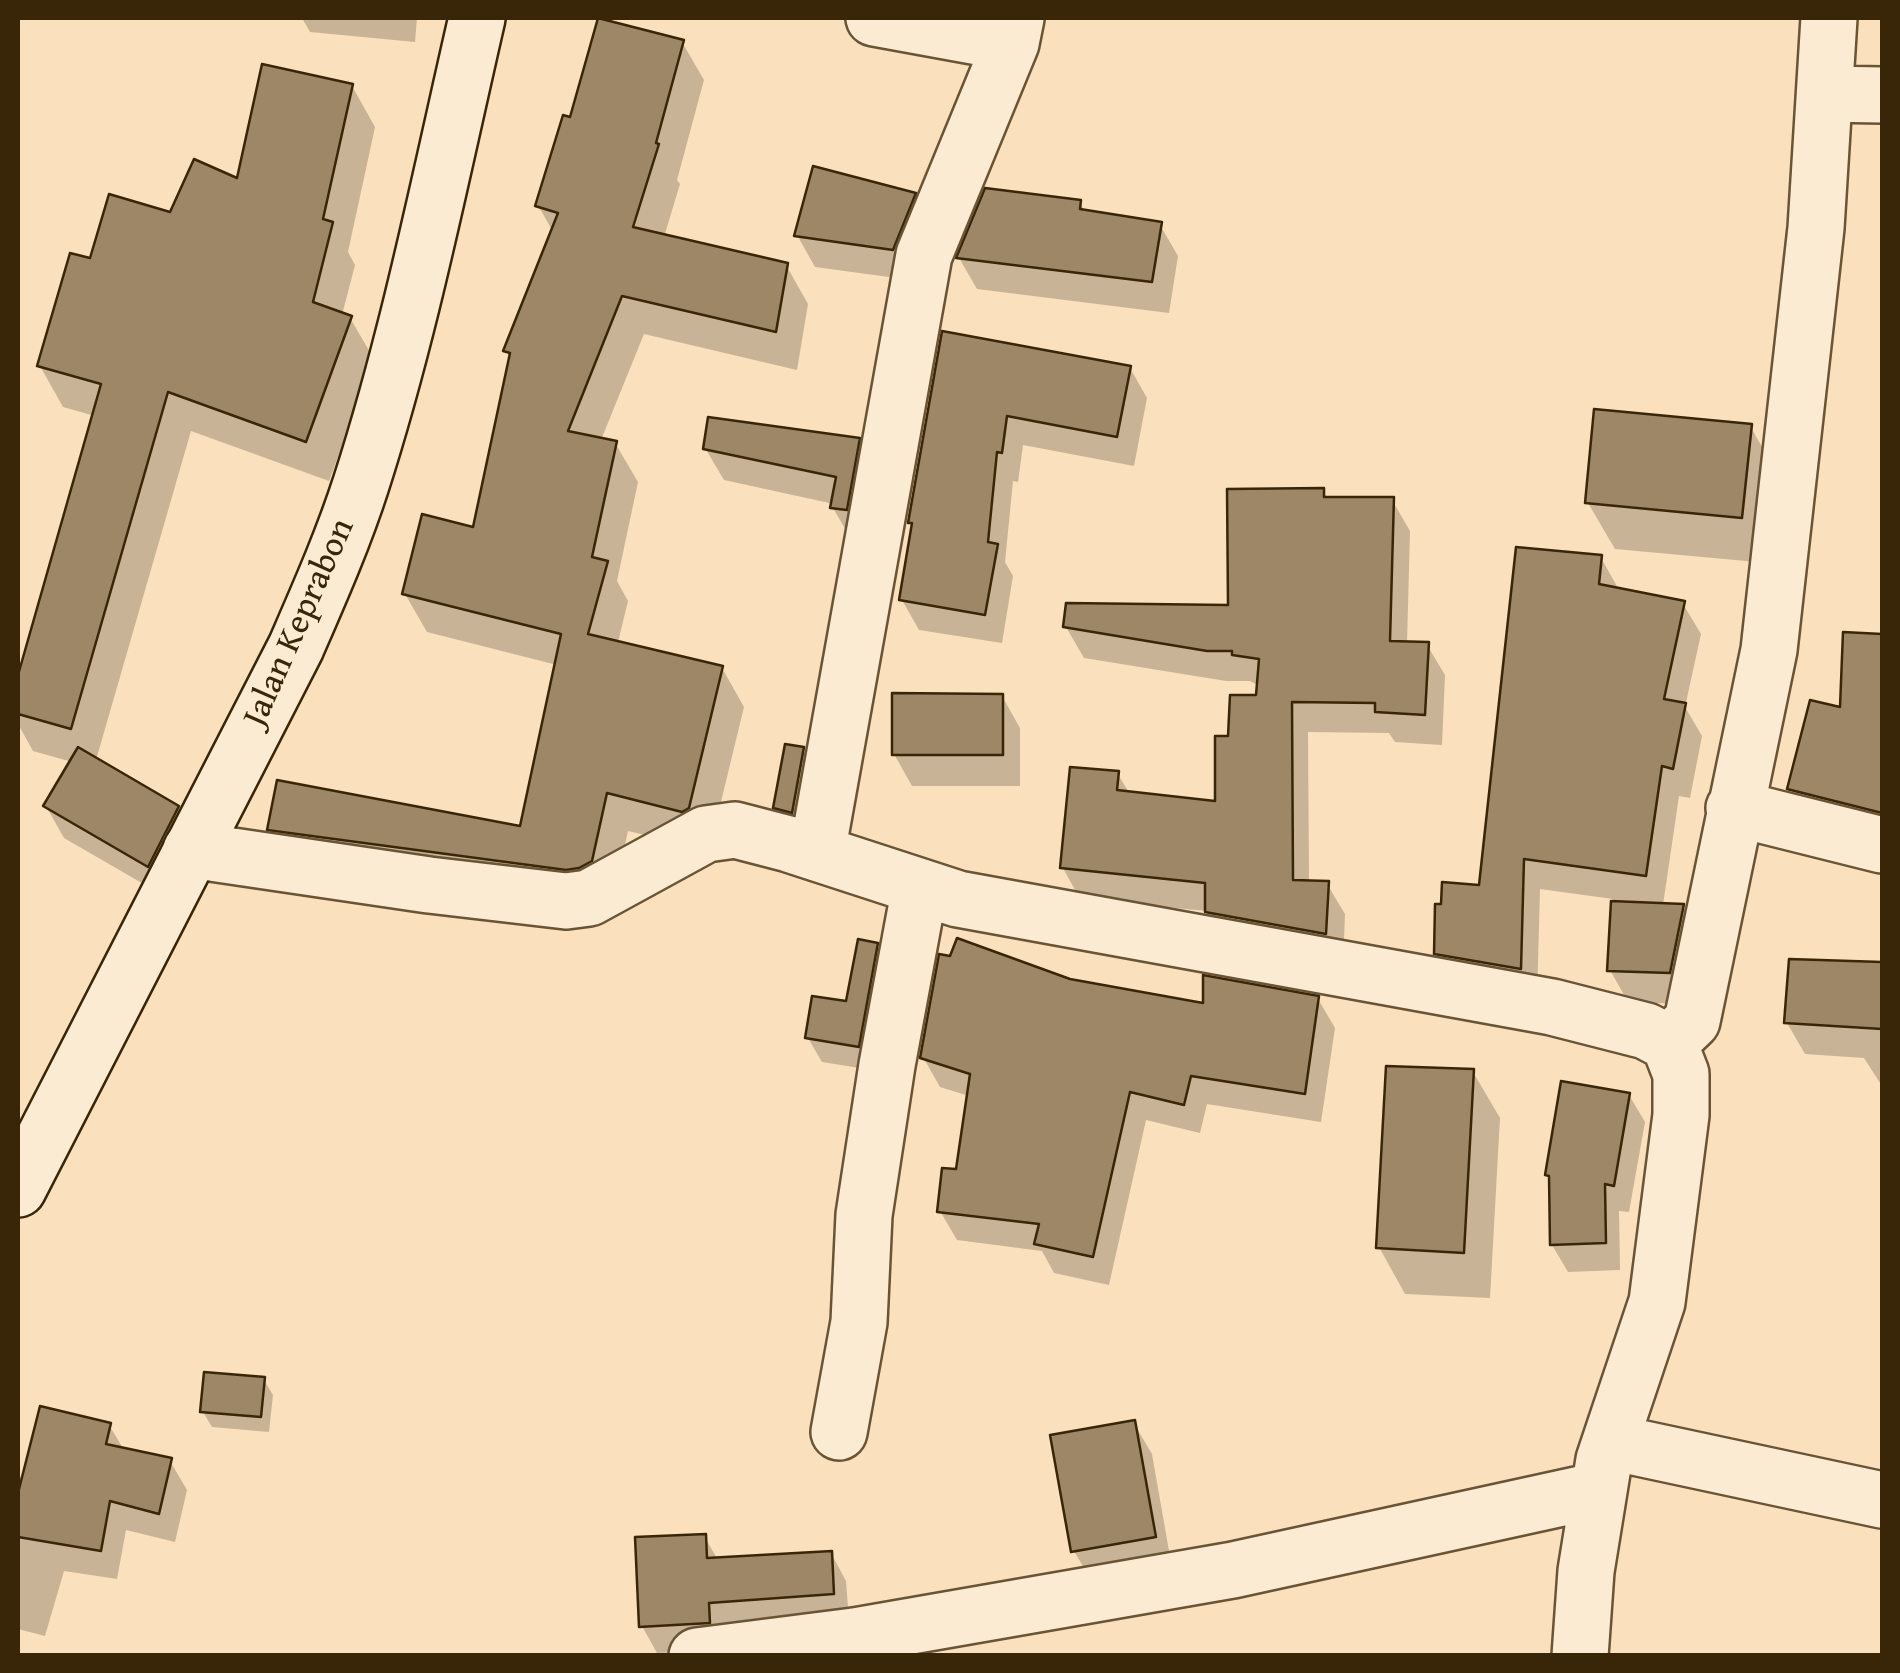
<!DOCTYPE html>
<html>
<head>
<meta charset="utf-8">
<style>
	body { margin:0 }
	#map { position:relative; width:1900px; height:1673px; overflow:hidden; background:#fae0bc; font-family:"Gentium Book Plus",serif }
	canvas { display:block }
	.frame { position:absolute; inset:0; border:20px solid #392608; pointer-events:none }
</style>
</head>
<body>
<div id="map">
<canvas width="1900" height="1673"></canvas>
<div class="frame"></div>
</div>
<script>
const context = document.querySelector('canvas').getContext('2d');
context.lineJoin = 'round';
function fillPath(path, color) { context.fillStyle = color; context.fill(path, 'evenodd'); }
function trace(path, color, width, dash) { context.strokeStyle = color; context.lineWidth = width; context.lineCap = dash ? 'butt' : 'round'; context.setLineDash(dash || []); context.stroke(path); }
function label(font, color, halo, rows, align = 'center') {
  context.font = font + ' "Gentium Book Plus",serif'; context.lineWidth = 9; context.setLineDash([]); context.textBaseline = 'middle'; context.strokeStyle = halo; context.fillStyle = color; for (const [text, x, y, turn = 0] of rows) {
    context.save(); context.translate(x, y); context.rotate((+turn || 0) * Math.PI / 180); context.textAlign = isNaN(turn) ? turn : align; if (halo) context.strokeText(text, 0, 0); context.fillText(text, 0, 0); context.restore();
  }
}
fillPath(new Path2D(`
	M302,18H417L415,42L310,32Z
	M682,42L704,80L677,180L680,184L664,237L786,265L808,304L797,370L644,334L601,440L615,443L638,482L617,581L628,601L618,642L722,668L744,707L710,847L705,849L628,831L613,899L292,868L269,829H522L557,665L427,632L405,594L475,530L511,361L506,350L553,232L538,205L572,120Z
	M352,86L375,127L348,252L355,265L342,315L350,318L374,359L329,481L191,431L96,760L178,808L196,839L166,897L64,838L46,806L72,762L33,751L18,724V684L95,416L63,407L40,366L91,261L171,215L239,182Z
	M914,195L932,227L911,280L815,267L797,235Z
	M1080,203L1085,212L1160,225L1178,256L1169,313L977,289L959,258Z
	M944,334L1130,368L1147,398L1134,466L1023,445L1018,482L1013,481L1005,562L1013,576L1002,643L919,630L902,600L914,529L910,523Z
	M1750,426L1777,473L1768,563L1615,549L1588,503Z
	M858,440L876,472L851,539L833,508L834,504L724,480L705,448Z
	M1323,491L1328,500H1392L1410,531L1407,644L1427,645L1445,675L1442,745L1395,742L1389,733L1308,732L1309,883L1327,884L1345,914L1343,964L1225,942L1207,911L1080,899L1063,868L1117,773L1130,794L1218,804L1230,738L1259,698L1260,686L1250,681H1226L1084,658L1066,627L1231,607Z
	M1601,558L1618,588L1683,604L1701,634L1685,707L1702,736L1690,798L1679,796L1663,905L1683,906L1701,938L1687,1004L1628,1002L1610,970L1613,899L1540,889L1537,999L1454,984L1436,953L1481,888Z
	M1846,635L1882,636V838L1807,818L1790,789L1842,710Z
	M1002,696L1020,728V786H912L894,754Z
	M803,749L821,781L794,839L776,807Z
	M876,945L890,970L872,1070L822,1062L808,1038L848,1004Z
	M1792,962L1882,965V1086L1864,1058L1805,1054L1787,1023Z
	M1069,981L1205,1006L1318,999L1335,1028L1321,1122L1207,1104L1200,1133L1146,1120L1109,1285L1054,1273L1042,1251L957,1240L940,1211L958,1172L969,1096L940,1087L923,1057Z
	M1473,1072L1500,1118L1490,1298L1405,1294L1379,1247Z
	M1629,1095L1645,1122L1629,1212L1619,1211L1620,1270L1568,1272L1552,1245L1551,1180L1548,1175Z
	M264,1380L273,1395L269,1432L212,1427L203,1412Z
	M1133,1422L1152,1454L1172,1568L1092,1582L1074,1551Z
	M109,1425L124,1450L170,1461L187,1490L175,1542L126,1530L117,1579L64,1571L45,1636L18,1629V1476L24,1477Z
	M704,1536L718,1560L831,1553L846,1581L849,1621L724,1650L657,1653L642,1626Z`), '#0003');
const building = new Path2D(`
	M598,18L684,40L656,143L659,144L633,227L788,263L776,332L622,296L568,431L617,441L592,557L608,561L588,634L723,666L689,808L682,812L607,793L592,861L579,868L566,870L267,830L277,780L520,826L561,634L402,594L422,514L473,527L510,353L503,351L558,213L535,206L563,115L570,117Z
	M262,64L353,84L323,219L333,222L313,302L352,316L306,442L168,392L71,729L18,714V675L101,384L37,366L70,253L90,258L109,194L170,212L194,159L237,178Z
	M813,166L916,193L893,250L794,236Z
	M985,188L1081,200L1080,209L1162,222L1152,282L956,258Z
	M942,331L1131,366L1117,437L1007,416L1002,453L997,452L988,542L998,544L985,615L899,600L912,523H908Z
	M1594,409L1752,424L1742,518L1585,503Z
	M708,417L860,438L847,510L830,508L836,477L703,449Z
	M1324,488V497H1394L1390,641L1429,642L1425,715L1375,712V703L1292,702L1293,880L1329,881L1326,934L1205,912V883L1060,868L1070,767L1119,771L1117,790L1215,801V736H1228L1230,695H1256L1259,659L1232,655V651H1207L1063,627L1066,603L1228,605L1227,489Z
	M1516,547L1602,555L1599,584L1685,601L1664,699L1686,703L1673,769L1662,766L1646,876L1524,859L1521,969L1434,954L1435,904H1441L1442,882L1479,885Z
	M1843,632L1882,634V813L1787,789L1810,700L1840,707Z
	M892,693L1003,694V755H892Z
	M785,744L804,747L792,813L773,808Z
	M78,747L179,806L148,867L43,806Z
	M1611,901L1684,904L1670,973L1607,971Z
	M957,938L1070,979L1203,1003V975L1319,996L1305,1094L1191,1076L1184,1105L1130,1092L1093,1257L1034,1244L1039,1224L937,1212L942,1168L956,1169L970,1074L920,1058L939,954L950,956Z
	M858,939L878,943L859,1047L805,1038L812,996L846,1001Z
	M1789,959L1882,962V1029L1784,1023Z
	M1386,1066L1474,1069L1464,1253L1376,1248Z
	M1561,1081L1630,1093L1614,1186L1605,1184L1606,1243L1550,1245L1549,1176L1545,1175Z
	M204,1372L265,1377L261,1417L200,1412Z
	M40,1406L111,1423L106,1444L172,1458L159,1514L110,1501L101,1551L18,1537V1493Z
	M1135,1420L1156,1537L1071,1552L1050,1435Z
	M706,1534L707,1558L832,1551L834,1594L709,1603L710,1623L639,1627L635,1537Z`);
fillPath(building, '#9d8766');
trace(building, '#392608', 2.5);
const street = new Path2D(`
	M874,18L1011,43
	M1825,94L1882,95
	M1734,808L1882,845
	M191,850L429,885L566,901L589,898L706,834L735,830L789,844L958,899L1552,1007L1646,1031L1669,1043L1681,1074V1115L1657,1302L1604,1460L1586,1571L1580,1656
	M817,853L924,255L1011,43L1016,18
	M1669,1043L1692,1021L1769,650L1816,228L1829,18
	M839,1432L859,1322L864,1215L887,1065L920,887
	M1611,1442L1882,1500
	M697,1656L854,1636L1233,1570L1599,1490`);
const secondary = new Path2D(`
	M18,1189L296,647C319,594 343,540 361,484C410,332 441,174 477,18`);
trace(street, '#695435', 60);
trace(secondary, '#392608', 60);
trace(street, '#fcebd3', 55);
trace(secondary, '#fcebd3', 55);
label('35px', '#392608', '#fcebd3', [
	["Jalan Keprabon",300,623,-66]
]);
</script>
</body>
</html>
